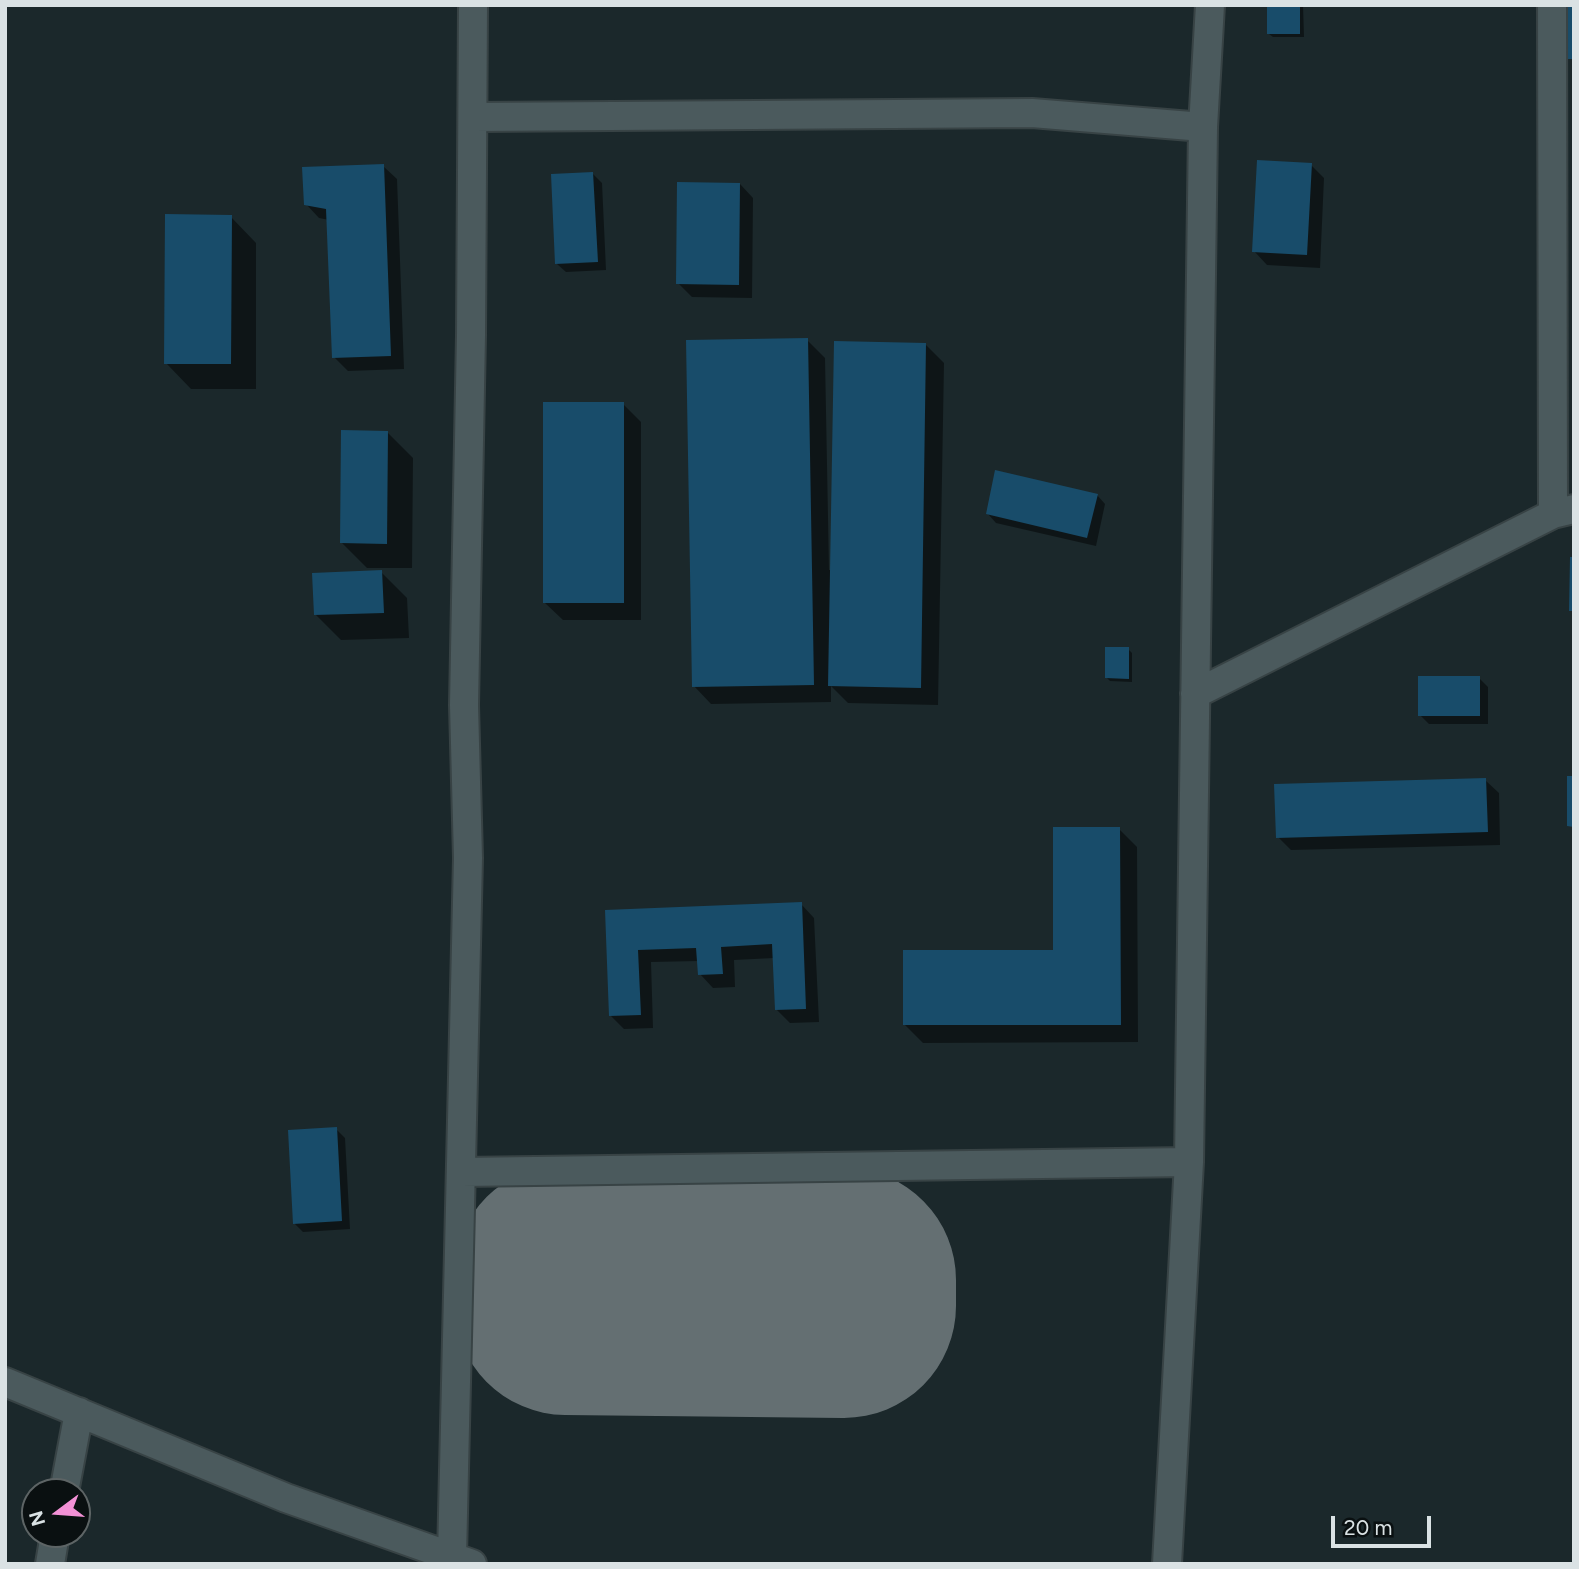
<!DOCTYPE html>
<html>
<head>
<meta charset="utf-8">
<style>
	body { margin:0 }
	#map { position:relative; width:1579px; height:1569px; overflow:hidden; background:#1b282b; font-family:Figtree,sans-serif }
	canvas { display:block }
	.frame { position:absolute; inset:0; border:7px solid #dae2e4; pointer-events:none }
	.north { position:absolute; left:21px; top:1478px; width:70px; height:70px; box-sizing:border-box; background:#0a1011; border:2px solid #5d6465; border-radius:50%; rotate:254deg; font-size:19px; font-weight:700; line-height:28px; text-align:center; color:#dae2e4 }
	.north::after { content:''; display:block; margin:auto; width:24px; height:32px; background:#f391d6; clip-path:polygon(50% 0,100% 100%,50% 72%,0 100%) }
	.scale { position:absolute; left:1331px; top:1516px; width:100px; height:32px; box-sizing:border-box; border:4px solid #dae2e4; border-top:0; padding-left:9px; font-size:21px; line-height:24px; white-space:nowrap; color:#dae2e4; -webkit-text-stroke:5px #0a1011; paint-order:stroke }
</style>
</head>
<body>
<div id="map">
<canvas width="1579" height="1569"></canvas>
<div class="frame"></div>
<div class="north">N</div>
<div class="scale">20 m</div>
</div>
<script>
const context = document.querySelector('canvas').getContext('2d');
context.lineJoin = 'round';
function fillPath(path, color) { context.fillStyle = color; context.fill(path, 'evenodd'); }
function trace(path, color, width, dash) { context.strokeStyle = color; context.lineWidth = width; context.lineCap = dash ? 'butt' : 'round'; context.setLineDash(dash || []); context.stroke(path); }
fillPath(new Path2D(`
	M1269,5H1303L1304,37H1273L1269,34Z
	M1311,165L1324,178L1320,268L1267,265L1254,251Z
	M383,166L397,179L404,369L348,371L334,357L329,220L319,218L306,204Z
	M593,174L602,183L606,270L566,272L557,264Z
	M740,184L753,198L752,298L692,297L678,283Z
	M231,217L256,243V389H191L166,363Z
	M807,340L825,358L829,570H832L926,345L944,363L938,705L848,703L831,686V702L711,704L694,686Z
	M623,404L641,422V620H563L545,603Z
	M388,433L413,458L412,568H367L341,542Z
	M1097,495L1105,504L1096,546L996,523L988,514Z
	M381,572L407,598L409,638L341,640L315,614Z
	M1128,649L1132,653V682L1110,681L1106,677Z
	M1479,678L1488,687V724H1429L1420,715Z
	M1485,780L1499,793L1500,845L1291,850L1278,837Z
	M1119,829L1137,847L1138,1042L923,1043L905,1025L1055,951Z
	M801,904L814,918L819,1022L790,1023L776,1009L774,958L734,960L735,987L713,988L700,974L699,961L651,962L653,1028L624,1029L611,1016L607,912Z
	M336,1129L345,1138L350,1229L303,1232L294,1223Z`), '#0007');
trace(new Path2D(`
	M566,1276L844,1280V1306L566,1303Z`), '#646f72', 224);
fillPath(new Path2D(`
	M1267,5H1300V34H1267Z
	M1568,5H1574V59H1567Z
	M1257,160L1312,163L1307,255L1252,252Z
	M384,164L391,356L332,358L326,209L304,205L302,167Z
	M593,172L598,262L555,264L551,174Z
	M677,182L740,183L739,285L676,284Z
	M165,214L232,215L231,364H164Z
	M808,338L814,685L692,687L686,340Z
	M834,341L926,343L921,688L828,686Z
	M543,402H624V603H543Z
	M341,430L388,431L387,544L340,543Z
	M995,470L1098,494L1087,538L986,514Z
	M1570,557H1574V611H1569Z
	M382,570L384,613L314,615L312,573Z
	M1105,647H1129V679L1105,678Z
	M1418,676H1480V716H1418Z
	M1567,776H1574V827L1567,826Z
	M1486,778L1488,832L1276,838L1274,784Z
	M1053,827H1120L1121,1025H903V950H1053Z
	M802,902L806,1009L775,1010L772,944L721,947L723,974L698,975L696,948L638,950L641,1015L609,1016L605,910Z
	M337,1127L342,1221L293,1224L288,1130Z`), '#184c6a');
const minor = new Path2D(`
	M1552,5L1553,514
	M474,117L1032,113L1203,127
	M1195,694L1553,514L1574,509
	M462,1172L1189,1162L1203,127L1210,5
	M5,1382L286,1498L472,1564
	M64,1492L79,1412
	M452,1557L468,858L464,705L471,335L473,5
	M50,1564L55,1534
	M1167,1564L1189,1162`);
trace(minor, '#384345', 32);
trace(minor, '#4b5a5d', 28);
</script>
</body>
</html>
